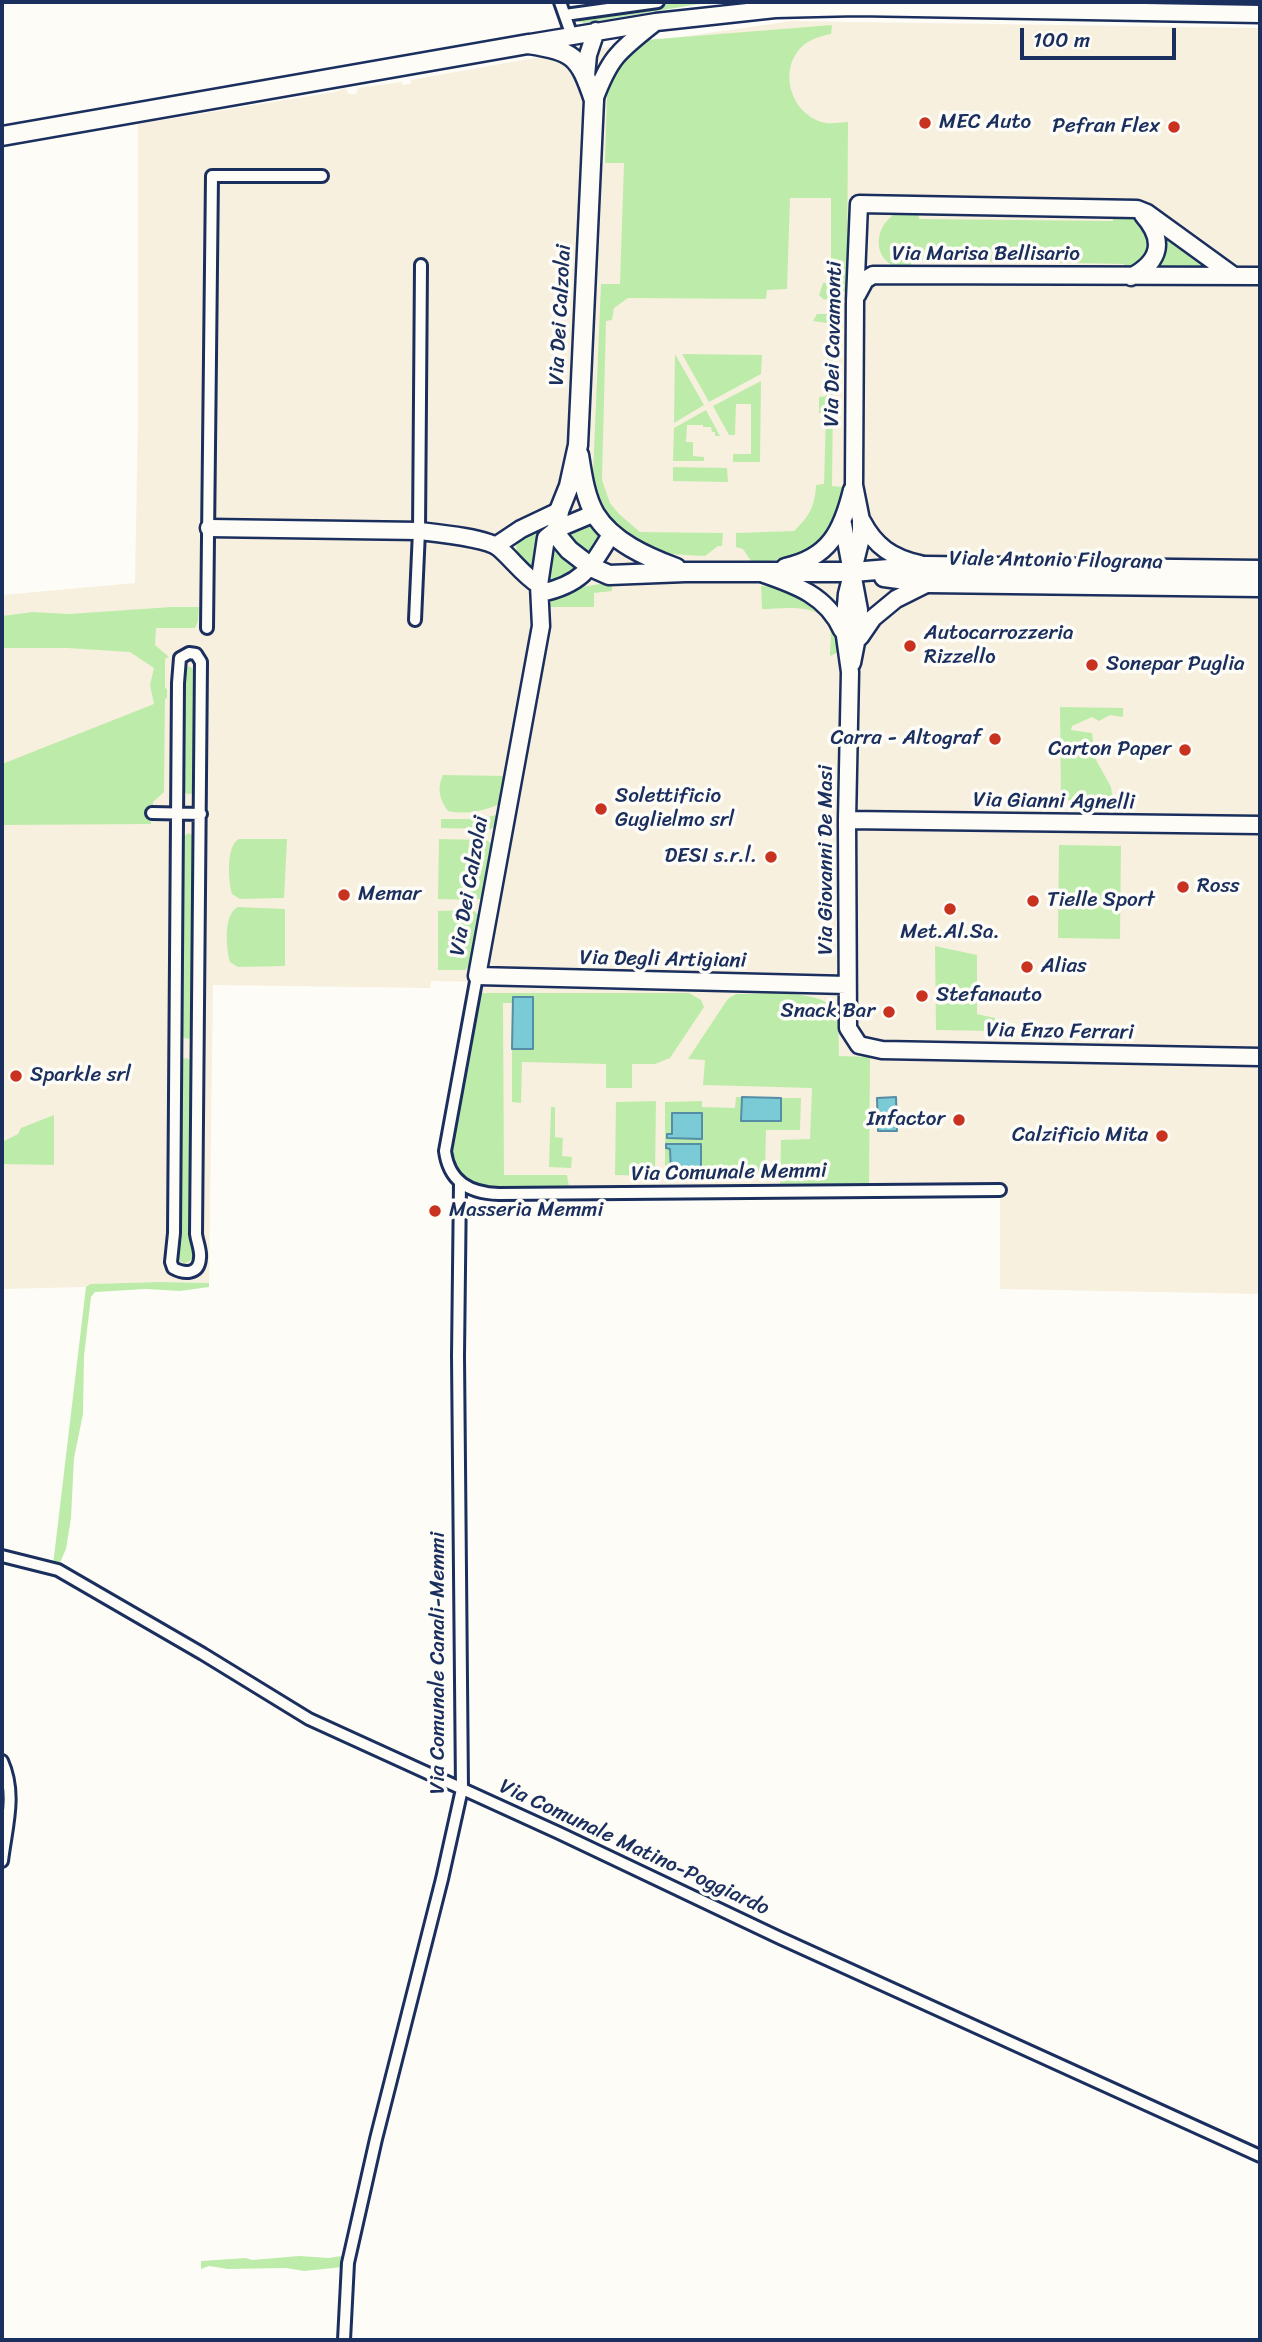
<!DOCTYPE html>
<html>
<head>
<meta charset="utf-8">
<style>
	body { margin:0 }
	#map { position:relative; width:1262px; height:2342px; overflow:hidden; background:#fdfcf7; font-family:Sriracha,sans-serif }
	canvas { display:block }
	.frame { position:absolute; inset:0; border:4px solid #1b2f5e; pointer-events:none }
	.scale { position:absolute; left:1020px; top:28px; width:156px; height:32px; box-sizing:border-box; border:4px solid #1b2f5e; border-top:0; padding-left:9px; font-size:21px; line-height:24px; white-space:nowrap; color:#1b2f5e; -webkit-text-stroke:5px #fdfcf7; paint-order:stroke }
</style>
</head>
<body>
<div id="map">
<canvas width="1262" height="2342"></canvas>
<div class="frame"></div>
<div class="scale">100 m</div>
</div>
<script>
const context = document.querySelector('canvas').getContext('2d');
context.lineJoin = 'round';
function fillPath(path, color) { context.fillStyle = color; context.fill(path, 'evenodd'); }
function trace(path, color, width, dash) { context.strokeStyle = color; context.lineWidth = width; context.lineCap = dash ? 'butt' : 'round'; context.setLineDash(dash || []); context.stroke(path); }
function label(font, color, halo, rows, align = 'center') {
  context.font = font + ' Sriracha,sans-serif'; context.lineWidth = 7; context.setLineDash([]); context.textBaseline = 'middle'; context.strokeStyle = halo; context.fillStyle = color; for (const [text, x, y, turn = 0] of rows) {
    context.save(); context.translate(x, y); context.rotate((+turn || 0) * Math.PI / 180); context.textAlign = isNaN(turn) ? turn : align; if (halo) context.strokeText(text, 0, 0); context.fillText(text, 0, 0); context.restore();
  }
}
fillPath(new Path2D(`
	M792,21L1260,28V1294L1000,1289V1184L492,1189L471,1182L453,1160L478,982L431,981L430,988L213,985L209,1283L160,1282L90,1284L86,1287L2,1289V595L135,583L138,418V124L335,92L345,88L349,94H356L358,88L402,82V85L411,84V80L534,58Z`), '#f8f0de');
fillPath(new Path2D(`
	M680,2H711L585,23L579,22L575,18Z
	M832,25L831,34C822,36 813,38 805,44C776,67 790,116 826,123C833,124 841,122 848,122L847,292H835V301L823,299L819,295L823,283L831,282V198H790L787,289L767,290L766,299L628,298L614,308L612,320L606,321L602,480L610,503L619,514L640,532L723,533L722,546H718L705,556C687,555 663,555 646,547C617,534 598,504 593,474L601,284H620L624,163H605L607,95L611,77L616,64L645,40Z
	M901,211H919V219L1113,221V214C1127,215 1145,217 1150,234C1152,240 1149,250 1149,257L1123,272L1124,264L911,260V269C903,269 896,269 890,264C869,249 880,218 901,211Z
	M1162,230L1214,271L1154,270C1164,257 1164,246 1162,230Z
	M817,314H834L832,486L844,487C836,542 807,563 751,561L743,549L736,547V533L794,531C809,517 815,506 816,485L824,484L826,413H819V397L826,396L827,323L813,321Z
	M675,354L704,405L674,423Z
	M682,354L762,355L761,374L709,402Z
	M761,381L760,462H733V454H751V404H736L735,435H729L713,406Z
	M706,410L720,436H715V432H712L711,427H703V425H687L686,442H693V456L704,457V461H673L674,428Z
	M673,467L727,468L728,482L673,481Z
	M571 538a14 14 0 1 1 28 0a14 14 0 1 1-28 0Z
	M537,530H543L539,541L537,570L531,573C514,551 507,542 537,530Z
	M556,548L580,567L572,574L546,586L552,549Z
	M606,583L612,584V591L594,593V607H550L552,596L564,590Z
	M761,586C792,586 821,600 835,629C838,636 839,644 841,651L830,656C830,648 832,637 830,629C822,601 784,609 762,609Z
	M171,607H199L198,621L195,628H156L155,645L169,657L165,659V688L167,689V698L165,699L164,792L153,802L151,824L2,825V764L154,704L150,685L154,668L130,652L67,648H2V616L33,612L69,614Z
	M189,666L196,672V788L191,794H187L181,789L183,670Z
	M1060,707L1123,708V717L1110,715L1099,721L1092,717L1072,726L1071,730L1092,733L1095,758L1111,787L1113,801L1061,800Z
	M443,775L508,776L502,803C484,811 467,815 448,811C439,799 437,788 443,775Z
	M500,814L497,825L491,829L441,828V819H480Z
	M189,833L195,838L193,1035L188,1039L181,1037L179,1033L182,837Z
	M239,839H287L284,898L240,899L232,894C228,881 226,845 239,839Z
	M439,839L486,840L492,844L493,848L484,898L473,900L438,899Z
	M1059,845L1121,846L1120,939L1058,938Z
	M238,907L285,909V966L238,967L230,962C226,948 223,914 238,907Z
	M474,910L481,919L472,963L465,970H438V911Z
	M935,946L977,955V1014L995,1018V1031L936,1030Z
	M478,993H689L701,1000L704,1007L670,1058L655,1064H632V1088H606V1064L522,1062L521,1103L512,1102V1003H503L504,1175H567L569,1187C547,1188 490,1194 473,1183C462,1177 455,1164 450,1153Z
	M736,994C764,995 822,987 838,1013L839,1056L870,1057L869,1186H780L781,1140L810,1139L812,1088L703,1085L705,1060L688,1059L725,1003L729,998Z
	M187,1058L194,1064L192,1259L185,1264L180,1261L178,1257L179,1066L183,1059Z
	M736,1097H742V1121H780L781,1098H801L800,1130H766L765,1174L665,1176V1102L702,1101V1107L735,1108Z
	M656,1101L655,1176L615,1175L616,1102Z
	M551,1107H555V1137L563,1138L562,1156L572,1157L571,1168L549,1167Z
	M54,1115V1165L2,1164V1142L18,1134L21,1128Z
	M160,1282L209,1283V1287L180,1291L146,1289L95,1292L91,1297L84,1356L83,1414L74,1458L71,1518L66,1549L58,1567L53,1565L86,1287L90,1284Z
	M347,2255L343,2267L304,2271L286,2268L228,2269L209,2266L201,2269V2261L246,2258L252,2260L299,2256L329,2258Z`), '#bdecaa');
const water = new Path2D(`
	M513,997H533V1049H512Z
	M742,1097L781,1098V1121H741Z
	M896,1097L897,1131H878L877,1098Z
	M672,1113H702V1139L667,1138V1134H672Z
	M666,1144H701V1170L671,1171L670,1149L666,1148Z`);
fillPath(water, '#7bcbd6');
trace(water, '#558da6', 2);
const street = new Path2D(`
	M560,2L572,36
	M565,15L658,2
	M415,620L419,531L421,265
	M207,628L212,176H322
	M189,653L196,654L201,662L196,1234C197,1242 201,1250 200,1258C199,1275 184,1274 173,1268L171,1262L174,1233L178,683L180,658Z
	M152,813L201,814
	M477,976L445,1151C449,1182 470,1193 499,1194L1000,1190
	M2,1556L58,1570L203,1654L309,1719L559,1833L780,1938L1260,2156
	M2,1761C17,1794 6,1827 2,1861
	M344,2340L348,2263L376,2139L442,1879L462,1789L458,1356L460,1183`);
const secondary = new Path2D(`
	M530,43L656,22L775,9L857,7L1260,14
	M586,76L588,55L596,31
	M594,100C610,57 618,52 653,24
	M1234,276L1147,213L1137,209L859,204L855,301L854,485L861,520V538L847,594L844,629L850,672L847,820L848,1028L859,1045L882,1050L1260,1057
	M1131,277C1161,261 1165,240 1143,215
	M857,295L865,280L873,275L1260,276
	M595,513L557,529L546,538L539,585L541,626L477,976L847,985
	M862,521C875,546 892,558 920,564
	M843,524L859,610V627L852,663
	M209,528L419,531C436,533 487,538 499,548C513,560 523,575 539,585
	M497,545L521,529L559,511
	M785,567C829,558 842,531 852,490
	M764,574C796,585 827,596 842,630
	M541,593C583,584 591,567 612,533
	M860,637L873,618L896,599L928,583
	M847,820L1260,825`);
const primary = new Path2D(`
	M2,136L528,44C574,51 579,56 594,100L578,445L569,486L559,511L557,529L559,538L569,550L591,567L609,575L685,572H853L925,566L1260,570
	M579,455C582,474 585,497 595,514C612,542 647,557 676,568
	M884,577L928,583L1260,587`);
trace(street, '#1b2f5e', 16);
trace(secondary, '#1b2f5e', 21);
trace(primary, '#1b2f5e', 23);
trace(street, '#fdfcf7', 10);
trace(secondary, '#fdfcf7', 16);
trace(primary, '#fdfcf7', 18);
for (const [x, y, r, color] of [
	[925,123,7,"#c8321e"],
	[1174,127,7,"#c8321e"],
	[910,646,7,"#c8321e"],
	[1092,665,7,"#c8321e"],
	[995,739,7,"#c8321e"],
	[1185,750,7,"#c8321e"],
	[601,809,7,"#c8321e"],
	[771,857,7,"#c8321e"],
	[1183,887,7,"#c8321e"],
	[344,895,7,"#c8321e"],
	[1033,901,7,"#c8321e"],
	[950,909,7,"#c8321e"],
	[1027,967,7,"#c8321e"],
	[922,996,7,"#c8321e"],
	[889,1012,7,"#c8321e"],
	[16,1076,7,"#c8321e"],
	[959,1120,7,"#c8321e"],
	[1162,1136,7,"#c8321e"],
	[435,1211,7,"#c8321e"]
]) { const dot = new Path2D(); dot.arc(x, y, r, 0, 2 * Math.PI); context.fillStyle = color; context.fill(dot); trace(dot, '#fdfcf7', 2.5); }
label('21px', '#1b2f5e', '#fdfcf7', [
	["MEC Auto",939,123],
	["Pefran Flex",1160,127,"right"],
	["Autocarrozzeria",924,634],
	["Rizzello",924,658],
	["Sonepar Puglia",1106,665],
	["Carra - Altograf",981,739,"right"],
	["Carton Paper",1171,750,"right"],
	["Solettificio",615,797],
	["Guglielmo srl",615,821],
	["DESI s.r.l.",757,857,"right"],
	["Ross",1197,887],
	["Memar",358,895],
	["Tielle Sport",1047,901],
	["Met.Al.Sa.",950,933,"center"],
	["Alias",1041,967],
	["Stefanauto",936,996],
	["Snack Bar",875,1012,"right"],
	["Sparkle srl",30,1076],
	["Infactor",945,1120,"right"],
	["Calzificio Mita",1148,1136,"right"],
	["Masseria Memmi",449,1211]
], 'left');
label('21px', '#1b2f5e', '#fdfcf7', [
	["Via Marisa Bellisario",986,255],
	["Via Dei Calzolai",561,315,-87],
	["Via Dei Cavamonti",834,344,-89],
	["Viale Antonio Filograna",1056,561,1],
	["Via Gianni Agnelli",1054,802,1],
	["Via Giovanni De Masi",827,860,-90],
	["Via Dei Calzolai",470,886,-80],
	["Via Degli Artigiani",663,960,1],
	["Via Enzo Ferrari",1060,1032,1],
	["Via Comunale Memmi",729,1173,-1],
	["Via Comunale Canali-Memmi",439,1663,-90],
	["Via Comunale Matino-Poggiardo",634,1848,25]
]);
</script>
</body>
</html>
